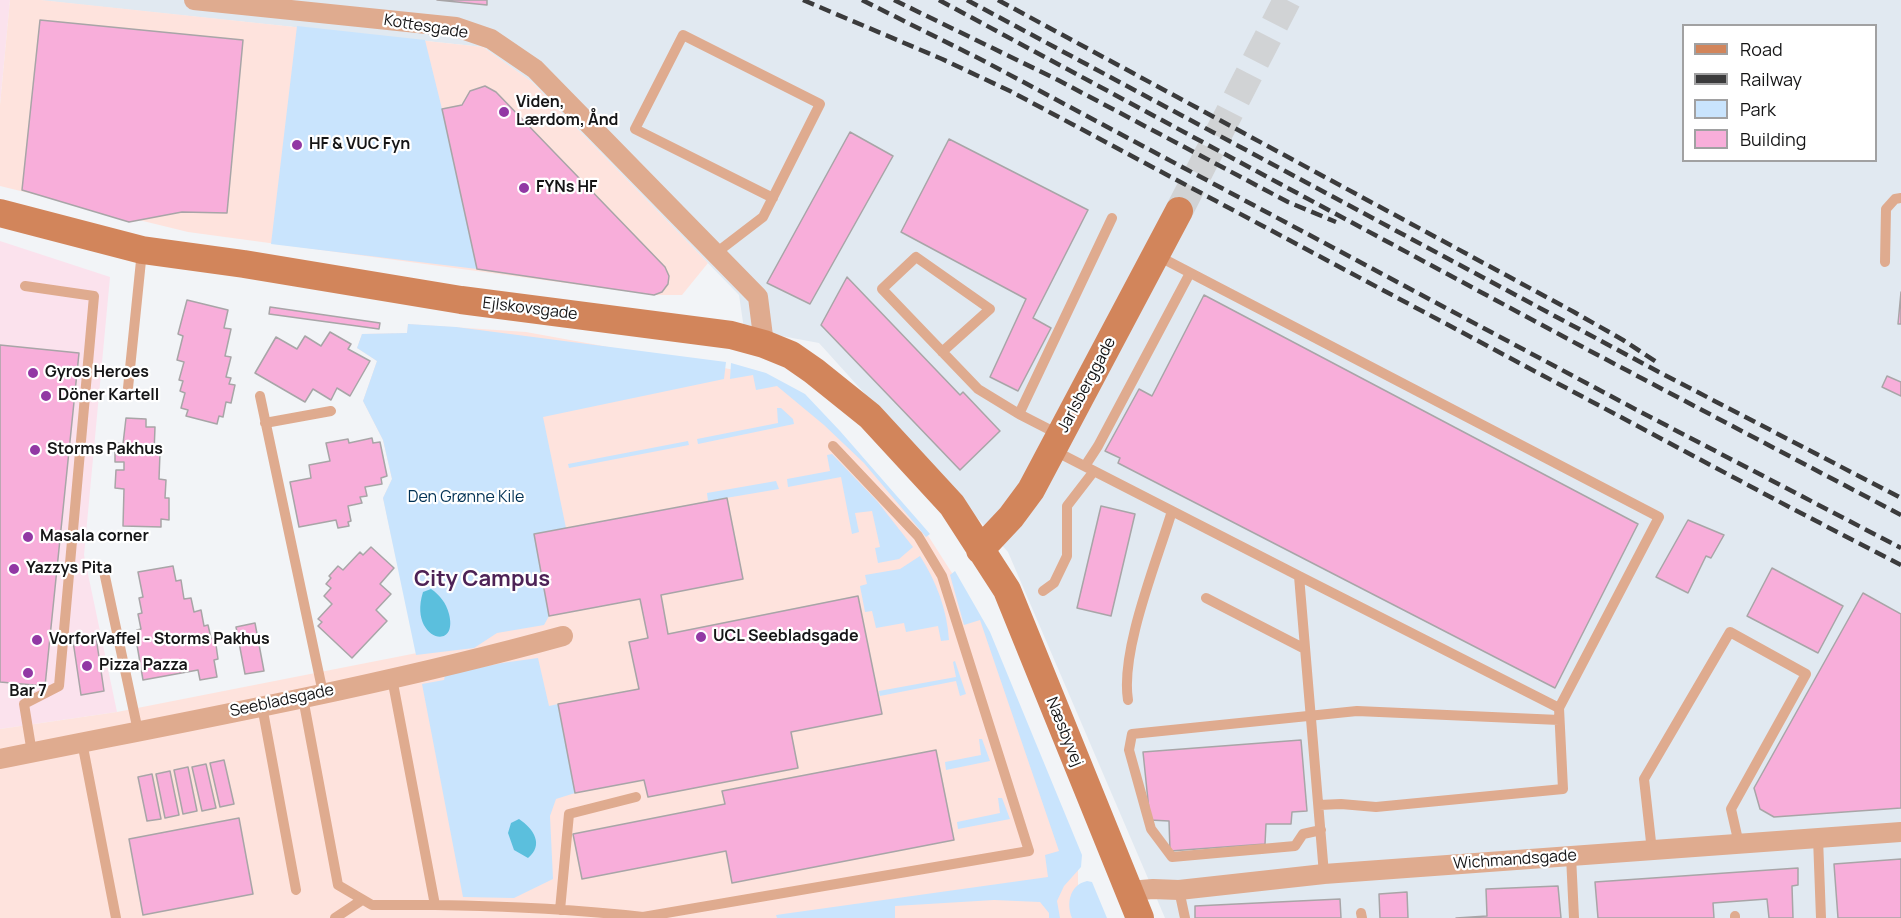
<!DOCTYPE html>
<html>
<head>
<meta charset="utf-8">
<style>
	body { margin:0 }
	#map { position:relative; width:1901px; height:918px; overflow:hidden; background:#f2f4f7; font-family:Manrope,sans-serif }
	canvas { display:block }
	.legend { position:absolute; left:1682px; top:24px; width:195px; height:138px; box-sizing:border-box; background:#fff; border:2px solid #a1a1a2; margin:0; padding:8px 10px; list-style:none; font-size:18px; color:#151516 }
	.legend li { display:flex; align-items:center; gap:12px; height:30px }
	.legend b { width:30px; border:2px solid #a1a1a2 }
</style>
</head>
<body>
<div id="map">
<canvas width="1901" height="918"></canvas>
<ul class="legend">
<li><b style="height:8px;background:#d2855b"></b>Road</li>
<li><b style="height:8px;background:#3b3b3c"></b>Railway</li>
<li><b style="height:16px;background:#c9e4fd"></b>Park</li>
<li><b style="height:16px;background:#f8aeda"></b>Building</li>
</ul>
</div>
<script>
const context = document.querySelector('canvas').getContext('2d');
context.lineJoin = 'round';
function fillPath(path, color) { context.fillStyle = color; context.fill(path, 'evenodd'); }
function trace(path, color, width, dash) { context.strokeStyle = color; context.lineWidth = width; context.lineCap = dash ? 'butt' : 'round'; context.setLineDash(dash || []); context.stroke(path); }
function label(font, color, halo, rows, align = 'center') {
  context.font = font + ' Manrope,sans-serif'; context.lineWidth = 4.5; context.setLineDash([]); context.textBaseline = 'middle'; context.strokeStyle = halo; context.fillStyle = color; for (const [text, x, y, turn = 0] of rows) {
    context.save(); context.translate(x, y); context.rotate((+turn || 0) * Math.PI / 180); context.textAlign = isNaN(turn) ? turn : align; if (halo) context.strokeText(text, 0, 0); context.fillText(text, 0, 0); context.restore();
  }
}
fillPath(new Path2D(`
	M0,0H10L0,105Z
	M0,241L110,277L84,555L117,712L0,729Z`), '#fbe2ed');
fillPath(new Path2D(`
	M37,0H1901V918H1165L1008,552L819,343L744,329L739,295L532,82L483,47ZM1684,26H1876V160H1684Z`), '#e1e9f1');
fillPath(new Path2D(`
	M10,0H41L483,47L532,82L708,263L682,295H654L188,232L0,186V105Z
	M408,324L526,332L768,376L846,440L927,534L982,620L1078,857V918H0V729L117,712L417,653L383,498L392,479L383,440L363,401L377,361L357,348L362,334L407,333Z`), '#fee3dd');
fillPath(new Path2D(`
	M297,26L425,40L442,109L477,269L271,244Z
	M408,324L456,327L726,362L724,379L543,417L566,528L534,535L549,616L544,625L497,633L474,648L416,655L383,498L392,479L383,440L363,401L377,361L357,348L362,334L407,333Z
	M731,363L766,373L805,394L840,431L930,534L926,537L864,463L824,425L777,386L756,390L753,375L730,379Z
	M777,408H781L793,419L794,424L698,444L697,439L778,423Z
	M688,441L689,445L569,468L568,464Z
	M832,454L877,501L913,547L899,559L878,563L875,548L880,547L872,511L855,513L859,532L852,534L841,477L788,487L787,479L830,471L827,455Z
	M776,481L779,489L708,501L707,493Z
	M920,556C936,581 947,609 949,640L941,641L938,626L906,632L904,623L876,628L872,611L865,612L860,586L867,584L865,575L900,569Z
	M955,571L990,632L1082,855L1081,867L1064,886L1057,901L1060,918H1049V913L1040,902L994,900L895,906V918H777L776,915L1048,877L1045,855L1059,851L980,620L964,625L950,575Z
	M538,658L549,706L558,704L575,793L556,799L550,816L553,879L514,898L463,897L422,684L444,680L445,675L502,663Z
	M955,661L966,694L960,696L956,681L880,696L879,691L956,677L953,662Z
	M979,739H982L990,761L946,770L945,762L981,755Z
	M998,798H1002L1010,819L958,829L957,822L1000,813Z
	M1087,881L1092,882L1107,918H1072C1066,903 1070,885 1087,881Z`), '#c9e4fd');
fillPath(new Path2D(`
	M431,589C440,595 446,603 449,614C459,653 408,639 423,592Z
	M519,819C534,829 544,845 528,858L514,850L508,833L511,823Z`), '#5bbfdd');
const building = new Path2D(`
	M437,0H487V5Z
	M40,20L243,40L227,213L182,212L129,222L22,190Z
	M485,86L496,92L665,267L669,276L668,284L662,292L654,295L477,269L442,109L462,105L470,91Z
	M850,132L893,156L810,304L767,283Z
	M949,139L1088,210L1033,318L1051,328L1018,391L990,377L1026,299L901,232Z
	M847,277L960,395L963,392L1000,431L960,470L821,325Z
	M1901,292V324H1898Z
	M1204,295L1638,524L1555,688L1118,463L1120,458L1105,451L1139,389L1152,396Z
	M187,300L228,310L224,328L231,329L225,356L231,357L226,377L231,378L229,384L235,385L231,403L226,402L223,417L219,416L217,424L186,416L188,410L181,408L185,393L180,391L183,381L179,380L184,362L177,360L183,336L178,334Z
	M270,307L380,323L379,329L269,314Z
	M330,332L351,344L348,349L370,361L350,396L337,388L331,400L313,389L305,402L255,373L276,337L297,349L305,336L321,346Z
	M0,345L79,353L45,686L0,682Z
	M1887,376L1901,382V396L1882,387Z
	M126,418L146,419V427H155L154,453H160L159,479L166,480L165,498H169V520L161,519V527L123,526L124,489L115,488L116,470H124V462H115V443L123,444Z
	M372,438L373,443L380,442L387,476L381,478L382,484L365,487L367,496L360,497L362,503L348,506L351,521L348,522L349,526L338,528L336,520L299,527L290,482L311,478L309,465L330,461L326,443L348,439L349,443Z
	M727,498L743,579L661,595L668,634L858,596L882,714L791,732L798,768L648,797L644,780L575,793L558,704L639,689L629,642L648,638L640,599L549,616L534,534Z
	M1101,506L1135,514L1111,616L1077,608Z
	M1688,520L1724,535L1711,558L1706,556L1688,593L1656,577Z
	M371,547L394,568L380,584L391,594L376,610L387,621L352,658L318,626L322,622L318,619L332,604L324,596L331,588L326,584L331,578L329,576L338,566L343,570L360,552L363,555Z
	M173,566L176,581L181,580L184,599L191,598L194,612L201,610L204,626L208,625L211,638H215L218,659L214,660L217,677L200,680L198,670L143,680L137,645H140L137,630L141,629L138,614L142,613L139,598L143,597L138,572Z
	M1772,568L1843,606L1818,653L1747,616Z
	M1863,593L1901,614V808L1774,817L1760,809L1754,788Z
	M255,623L264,671L245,674L236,627Z
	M96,637L104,691L81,695L73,641Z
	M1301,740L1307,811L1292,812L1291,824H1266L1265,844L1170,851L1169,821L1150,820L1143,752Z
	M936,750L954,840L732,883L726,851L582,879L573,834L725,804L722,791Z
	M224,760L234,804L220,807L210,763Z
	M206,764L216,808L202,811L192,767Z
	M188,767L197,811L183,814L174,770Z
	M170,771L179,815L165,818L156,774Z
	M152,774L161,819L147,821L138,777Z
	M239,818L253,894L143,915L129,839Z
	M1901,859V918H1838L1834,864Z
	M1798,868V885L1792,886L1793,918H1769L1767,899L1713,903L1714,918H1598L1595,882Z
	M1558,886L1561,918H1456L1487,916L1486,889Z
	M1407,892L1408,918H1380L1379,894Z
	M1340,899L1341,918H1195V906Z`);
fillPath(building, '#f8aeda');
trace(building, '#a8a5a7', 1.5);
trace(new Path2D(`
	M1179,211L1287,0`), '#d1d3d5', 28, [28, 14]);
trace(new Path2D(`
	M716,253L763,217L820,104L683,35L635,129L773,198
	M1158,256L1659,517L1559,708
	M1885,262L1886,209L1895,199L1901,198
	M25,286L94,296L59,686L24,704L32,753
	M942,352L990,309L916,257L882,289L978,389L1019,414
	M128,388L142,251
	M260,396L323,693
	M265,423L331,411
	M1058,434L1019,414L1112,218
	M1053,450L1299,576L1324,874
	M1085,466L1098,446L1190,273
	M103,567L138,731
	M1299,576L1559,708L1563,789L1376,807L1341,804L1319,805
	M1043,591L1054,583L1067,556V506L1094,471
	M1206,598L1305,649
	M303,698L338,885L372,905H435L392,678
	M1128,700C1120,651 1157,561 1172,511
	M262,706L296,890
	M82,742L116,918
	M1321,830L1303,834L1295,846L1172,857L1151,829L1129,750L1132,734L1357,711L1559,720
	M1818,838L1821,918
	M1652,851L1644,779L1730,632L1806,674L1731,809L1739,844
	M1571,856L1574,918
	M1179,890L1185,918
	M435,905C505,906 574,909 643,917L1029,851L942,576L918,536L833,446
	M560,910L569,814L636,797
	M1361,913L1362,918
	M335,918L362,900
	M1735,918V916`), '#dfab8f', 10);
trace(new Path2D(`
	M194,0L456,27L491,39L535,69L758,297L764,344
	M0,759C188,721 378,687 563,636
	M1129,891L1153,889L1179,890L1324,874L1901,832`), '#dfab8f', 20);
trace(new Path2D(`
	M0,213L142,250L244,264L461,300L731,335L764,344L791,355L814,371L870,416L952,505L1007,590L1140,918
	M980,550L1011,517L1031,490L1179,211`), '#d2855b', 28);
trace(new Path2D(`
	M803,0L942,59L1010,91L1791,508L1901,565
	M862,0L982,60L1633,408L1901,548
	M894,0L1058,80L1288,202L1336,222
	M939,0L1592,352L1901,515
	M967,0L1657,371L1901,498
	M998,0L1574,312L1623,340L1658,363`), '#3b3b3c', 4.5, [12, 6]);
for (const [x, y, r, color] of [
	[504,112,6,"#9238a4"],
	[297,145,6,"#9238a4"],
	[524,188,6,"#9238a4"],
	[33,373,6,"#9238a4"],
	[46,396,6,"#9238a4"],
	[35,450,6,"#9238a4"],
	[28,537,6,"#9238a4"],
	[14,569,6,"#9238a4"],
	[701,637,6,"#9238a4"],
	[37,640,6,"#9238a4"],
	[87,666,6,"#9238a4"],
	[28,673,6,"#9238a4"]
]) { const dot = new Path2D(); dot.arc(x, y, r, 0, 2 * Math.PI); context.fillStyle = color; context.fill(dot); trace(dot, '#fff', 2); }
label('16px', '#151516', '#fff', [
	["Kottesgade",426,27,9],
	["Ejlskovsgade",530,309,7],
	["Jarlsberggade",1087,385,-62],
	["Seebladsgade",282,701,-12],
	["Næsbyvej",1064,732,68],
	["Wichmandsgade",1515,860,-4]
]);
label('bold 16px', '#151516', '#fff', [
	["Viden,",516,103],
	["Lærdom, Ånd",516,121],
	["HF & VUC Fyn",309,145],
	["FYNs HF",536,188],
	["Gyros Heroes",45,373],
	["Döner Kartell",58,396],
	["Storms Pakhus",47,450],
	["Masala corner",40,537],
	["Yazzys Pita",26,569],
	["UCL Seebladsgade",713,637],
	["VorforVaffel - Storms Pakhus",49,640],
	["Pizza Pazza",99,666],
	["Bar 7",28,692,"center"]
], 'left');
label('16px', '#003154', '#fff', [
	["Den Grønne Kile",466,498]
]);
label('bold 22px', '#4d2256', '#fff', [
	["City Campus",482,580]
]);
</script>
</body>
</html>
